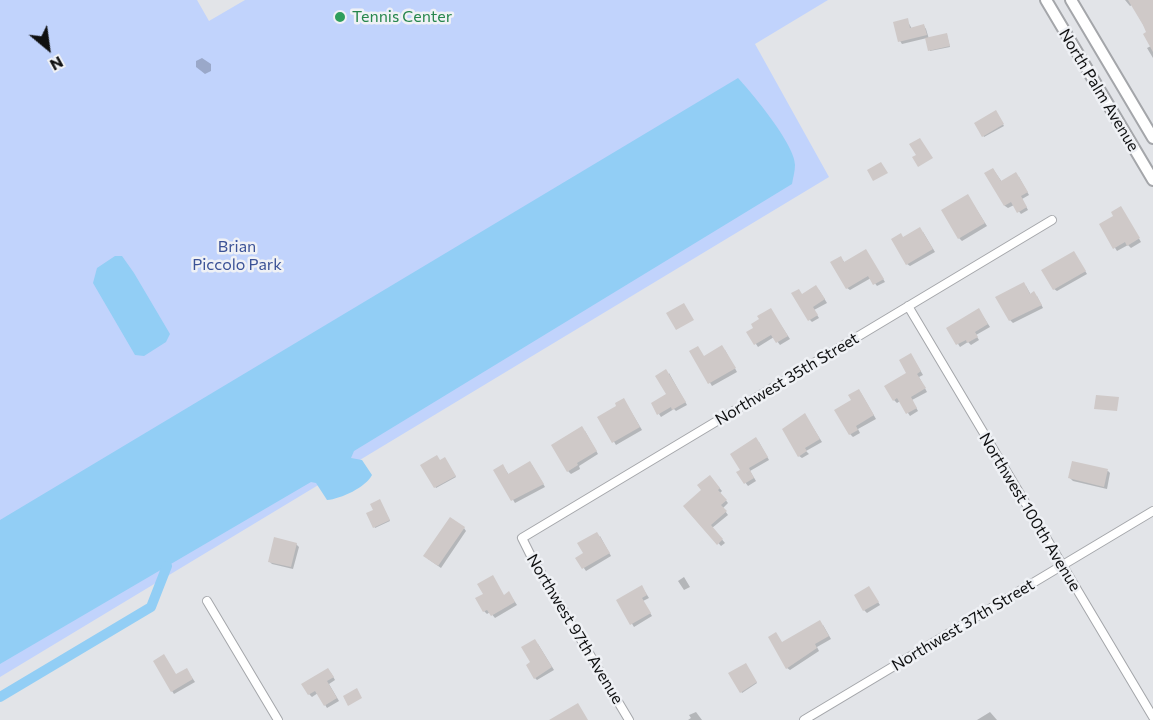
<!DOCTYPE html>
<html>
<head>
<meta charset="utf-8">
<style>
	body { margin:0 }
	#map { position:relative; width:1153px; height:720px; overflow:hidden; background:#e2e4e8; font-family:Commissioner,sans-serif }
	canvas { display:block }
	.north { position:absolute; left:18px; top:18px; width:60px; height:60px; -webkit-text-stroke:4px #eff1f5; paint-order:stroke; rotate:151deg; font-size:16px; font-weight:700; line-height:24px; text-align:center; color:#0f1011 }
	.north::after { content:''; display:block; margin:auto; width:21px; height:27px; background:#0f1011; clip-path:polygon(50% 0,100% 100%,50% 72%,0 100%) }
</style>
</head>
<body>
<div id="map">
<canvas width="1153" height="720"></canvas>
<div class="north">N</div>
</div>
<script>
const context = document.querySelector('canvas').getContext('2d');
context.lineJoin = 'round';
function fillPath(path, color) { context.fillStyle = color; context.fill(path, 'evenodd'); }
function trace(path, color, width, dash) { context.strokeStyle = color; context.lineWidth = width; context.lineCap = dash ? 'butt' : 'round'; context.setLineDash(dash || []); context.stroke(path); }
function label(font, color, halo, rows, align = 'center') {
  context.font = font + ' Commissioner,sans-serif'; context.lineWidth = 5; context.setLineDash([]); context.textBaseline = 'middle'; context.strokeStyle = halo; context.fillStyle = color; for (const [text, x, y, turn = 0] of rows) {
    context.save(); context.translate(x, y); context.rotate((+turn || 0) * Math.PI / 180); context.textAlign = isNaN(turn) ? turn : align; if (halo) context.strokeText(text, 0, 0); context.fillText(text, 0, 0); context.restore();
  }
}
fillPath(new Path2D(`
	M0,0H197L209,21L245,0H828L755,44L829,177L0,677Z`), '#c1d3fc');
fillPath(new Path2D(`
	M738,78C752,93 796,146 795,165C795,171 793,178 792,184L354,451L351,458L362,460L372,475C366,487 341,499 327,500L316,483L311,482L0,664V520Z
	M115,256H122L134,273L170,334L166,342L144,356L135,355L93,283L97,268Z`), '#92cef5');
fillPath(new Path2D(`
	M1125,0H1153V58L1147,48L1151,46L1148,33L1132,5L1130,6Z
	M907,20L912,29L924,26L926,29L929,39L947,35L950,47L930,51L927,38L902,44L900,41Z
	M202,58L211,64V71L205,74L196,67V61Z
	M996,112L1004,126L984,137L976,124Z
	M993,169L1002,182L1019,177L1029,195L1022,199L1028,210L1021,214L1014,205L1008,208L1005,206L986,173Z
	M970,199L987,226L962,241L959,238Z
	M1123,211L1141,242L1131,248L1128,245L1117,251L1101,225Z
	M923,232L935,252L910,266L907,264L904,239Z
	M866,251L885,282L877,286L871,278L850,290L847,288L841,258L845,263Z
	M1074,253L1087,274L1057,291L1054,289Z
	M1026,286L1031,295L1037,296L1043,308L1013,323L1010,320Z
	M819,290L827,303L814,310L819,318L812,322L810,320L803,296Z
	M771,310L790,339L780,345L774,337L758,347L748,332L755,328Z
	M979,310L990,327L976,335L979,340L971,345L968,342L960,347L948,328Z
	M725,350L737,372L712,386L691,352L704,358Z
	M913,358L923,375L919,377L927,392L912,400L918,411L910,416L900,401L897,403L894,400Z
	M669,373L687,405L676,411L674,409L661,417L659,414L668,395Z
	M861,393L876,419L858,429L860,433L853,437L850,434L853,400Z
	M626,403L642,430L616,445L599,417Z
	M807,418L822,442L806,451L809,454L802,458L799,456Z
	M585,431L598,454L579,466L580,469L571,474L568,471Z
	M759,442L769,460L750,471L756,481L748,486L738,473Z
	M445,460L456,477L436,488L422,466Z
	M532,465L545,487L515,503L495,471L505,469L509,475Z
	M1108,471L1110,473L1107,489L1073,481L1070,478Z
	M710,477L722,491L720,493L728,503L723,508L728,515L712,528L725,543L721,546L685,506L704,490Z
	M380,501L390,521L375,528L368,514L375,511Z
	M464,528L466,531L441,568L428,559Z
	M600,536L611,556L586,571L577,558L585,554Z
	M296,544L299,547L293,569L272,564L269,561Z
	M684,577L690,587L684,590L678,581Z
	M642,587L649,598L643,601L652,616L634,627L618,601Z
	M871,591L880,605L867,613L864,610Z
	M485,594L511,596L517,605L495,618L490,612L487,614L484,611L477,599Z
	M823,625L831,639L817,647L819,651L790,670L787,668L783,644Z
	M538,644L554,670L537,680L535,678L532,663Z
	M746,665L757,683L742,693L730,674Z
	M189,673L195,682L174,694L172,691L176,676Z
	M331,673L335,680L329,684L339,701L327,708L318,693L312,697L309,694Z
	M696,712L702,720H688L691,718L689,715Z
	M990,712L997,720H977Z`), '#0003');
trace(new Path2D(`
	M0,697L151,607L167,566`), '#92cef5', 10);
fillPath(new Path2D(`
	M1128,0H1153V52L1143,34L1146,32L1143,25Z
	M908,18L910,28L924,24L927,35L898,42L893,22Z
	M947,33L950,46L928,51L925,38Z
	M996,110L1004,124L982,137L974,123Z
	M920,138L933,158L918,167L912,157L916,155L909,144Z
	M881,162L888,173L873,181L867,170Z
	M993,168L1001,181L1016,172L1028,192L1021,196L1027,207L1017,213L1011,202L1004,206L984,173Z
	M968,194L985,223L958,239L941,210Z
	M1121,206L1140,238L1127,246L1125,242L1113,249L1099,224L1113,216L1111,212Z
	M920,227L933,249L906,265L891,239L901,233L903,237Z
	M866,249L884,279L873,285L868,276L846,289L830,262L841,256L844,262Z
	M1074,251L1086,271L1053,290L1041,270Z
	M1024,282L1030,294L1034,291L1042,305L1009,321L995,297Z
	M816,285L825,299L813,307L818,315L808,321L791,293L799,289L802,294Z
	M684,303L694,320L676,330L666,313Z
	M771,308L788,336L776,343L771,335L754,345L746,332L753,328L751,324L759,319L757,316Z
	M979,308L988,324L975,332L978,337L967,343L966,340L956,345L946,328Z
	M722,345L736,368L708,384L689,351L698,346L704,356Z
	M911,353L921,371L917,374L926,388L911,397L917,408L906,414L897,398L893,401L884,386L906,373L899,360Z
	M666,369L686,402L672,410L671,407L657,415L651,403L666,394L655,376Z
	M859,389L874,415L856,426L858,430L849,435L834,410L851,400L848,395Z
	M1096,395L1119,397L1117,411L1094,409Z
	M624,398L640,427L612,443L597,417L616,406L615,403Z
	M805,413L820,439L805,448L807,451L798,457L782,429Z
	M582,426L597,451L577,463L578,465L567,472L551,445Z
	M756,437L768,457L749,468L754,478L744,484L736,472L740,470L730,454Z
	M437,455L440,460L445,457L456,476L434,488L420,465Z
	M530,461L544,484L511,501L493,470L503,464L508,474Z
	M1072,461L1108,469L1104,487L1068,478Z
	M710,475L720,488L718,490L727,500L721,505L727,511L711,525L723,539L717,545L683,506L701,490L697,485Z
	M380,499L390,520L373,528L366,513L373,510L370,504Z
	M450,517L465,527L438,566L423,556Z
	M597,532L610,553L582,569L575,558L583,553L577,543Z
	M274,537L297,543L291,567L268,562Z
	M493,575L504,595L509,591L515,602L491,616L487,610L483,612L475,598L483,594L477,584Z
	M642,585L647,595L642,598L651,613L630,625L616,600Z
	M869,586L879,602L863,611L854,595Z
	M820,620L829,636L815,644L817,648L786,669L768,637L776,632L782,642Z
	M535,639L552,667L534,679L526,665L530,662L521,647Z
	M164,654L176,674L187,668L193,679L171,692L153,661Z
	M746,663L757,682L740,693L728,673Z
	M328,668L334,677L327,681L337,698L324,706L315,691L308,695L301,684Z
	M357,688L362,698L348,706L343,696Z
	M578,703L588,720H549Z`), '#cfc9c8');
const street = new Path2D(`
	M908,306L1153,717
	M207,601L278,720
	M629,720L531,556L522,538L1052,220
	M804,720L1153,511`);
const secondary = new Path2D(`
	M1046,0L1153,180
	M1071,0L1153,138`);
trace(street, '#a4a6aa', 10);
trace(secondary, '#a4a6aa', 14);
trace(street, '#fff', 8);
trace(secondary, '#fff', 10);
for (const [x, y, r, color] of [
	[340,17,6,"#2e9e5b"]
]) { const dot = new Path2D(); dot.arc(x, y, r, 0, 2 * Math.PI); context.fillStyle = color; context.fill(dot); trace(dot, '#eff1f5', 2); }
label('16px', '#27864d', '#eff1f5', [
	["Tennis Center",352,17]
], 'left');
label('16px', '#0f1011', '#eff1f5', [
	["North Palm Avenue",1099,90,59],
	["Northwest 35th Street",787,379,-31],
	["Northwest 100th Avenue",1030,512,59],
	["Northwest 37th Street",963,625,-31],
	["Northwest 97th Avenue",575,629,59]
]);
label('16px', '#3b5296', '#eff1f5', [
	["Brian",237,247],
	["Piccolo Park",237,265]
]);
</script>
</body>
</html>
